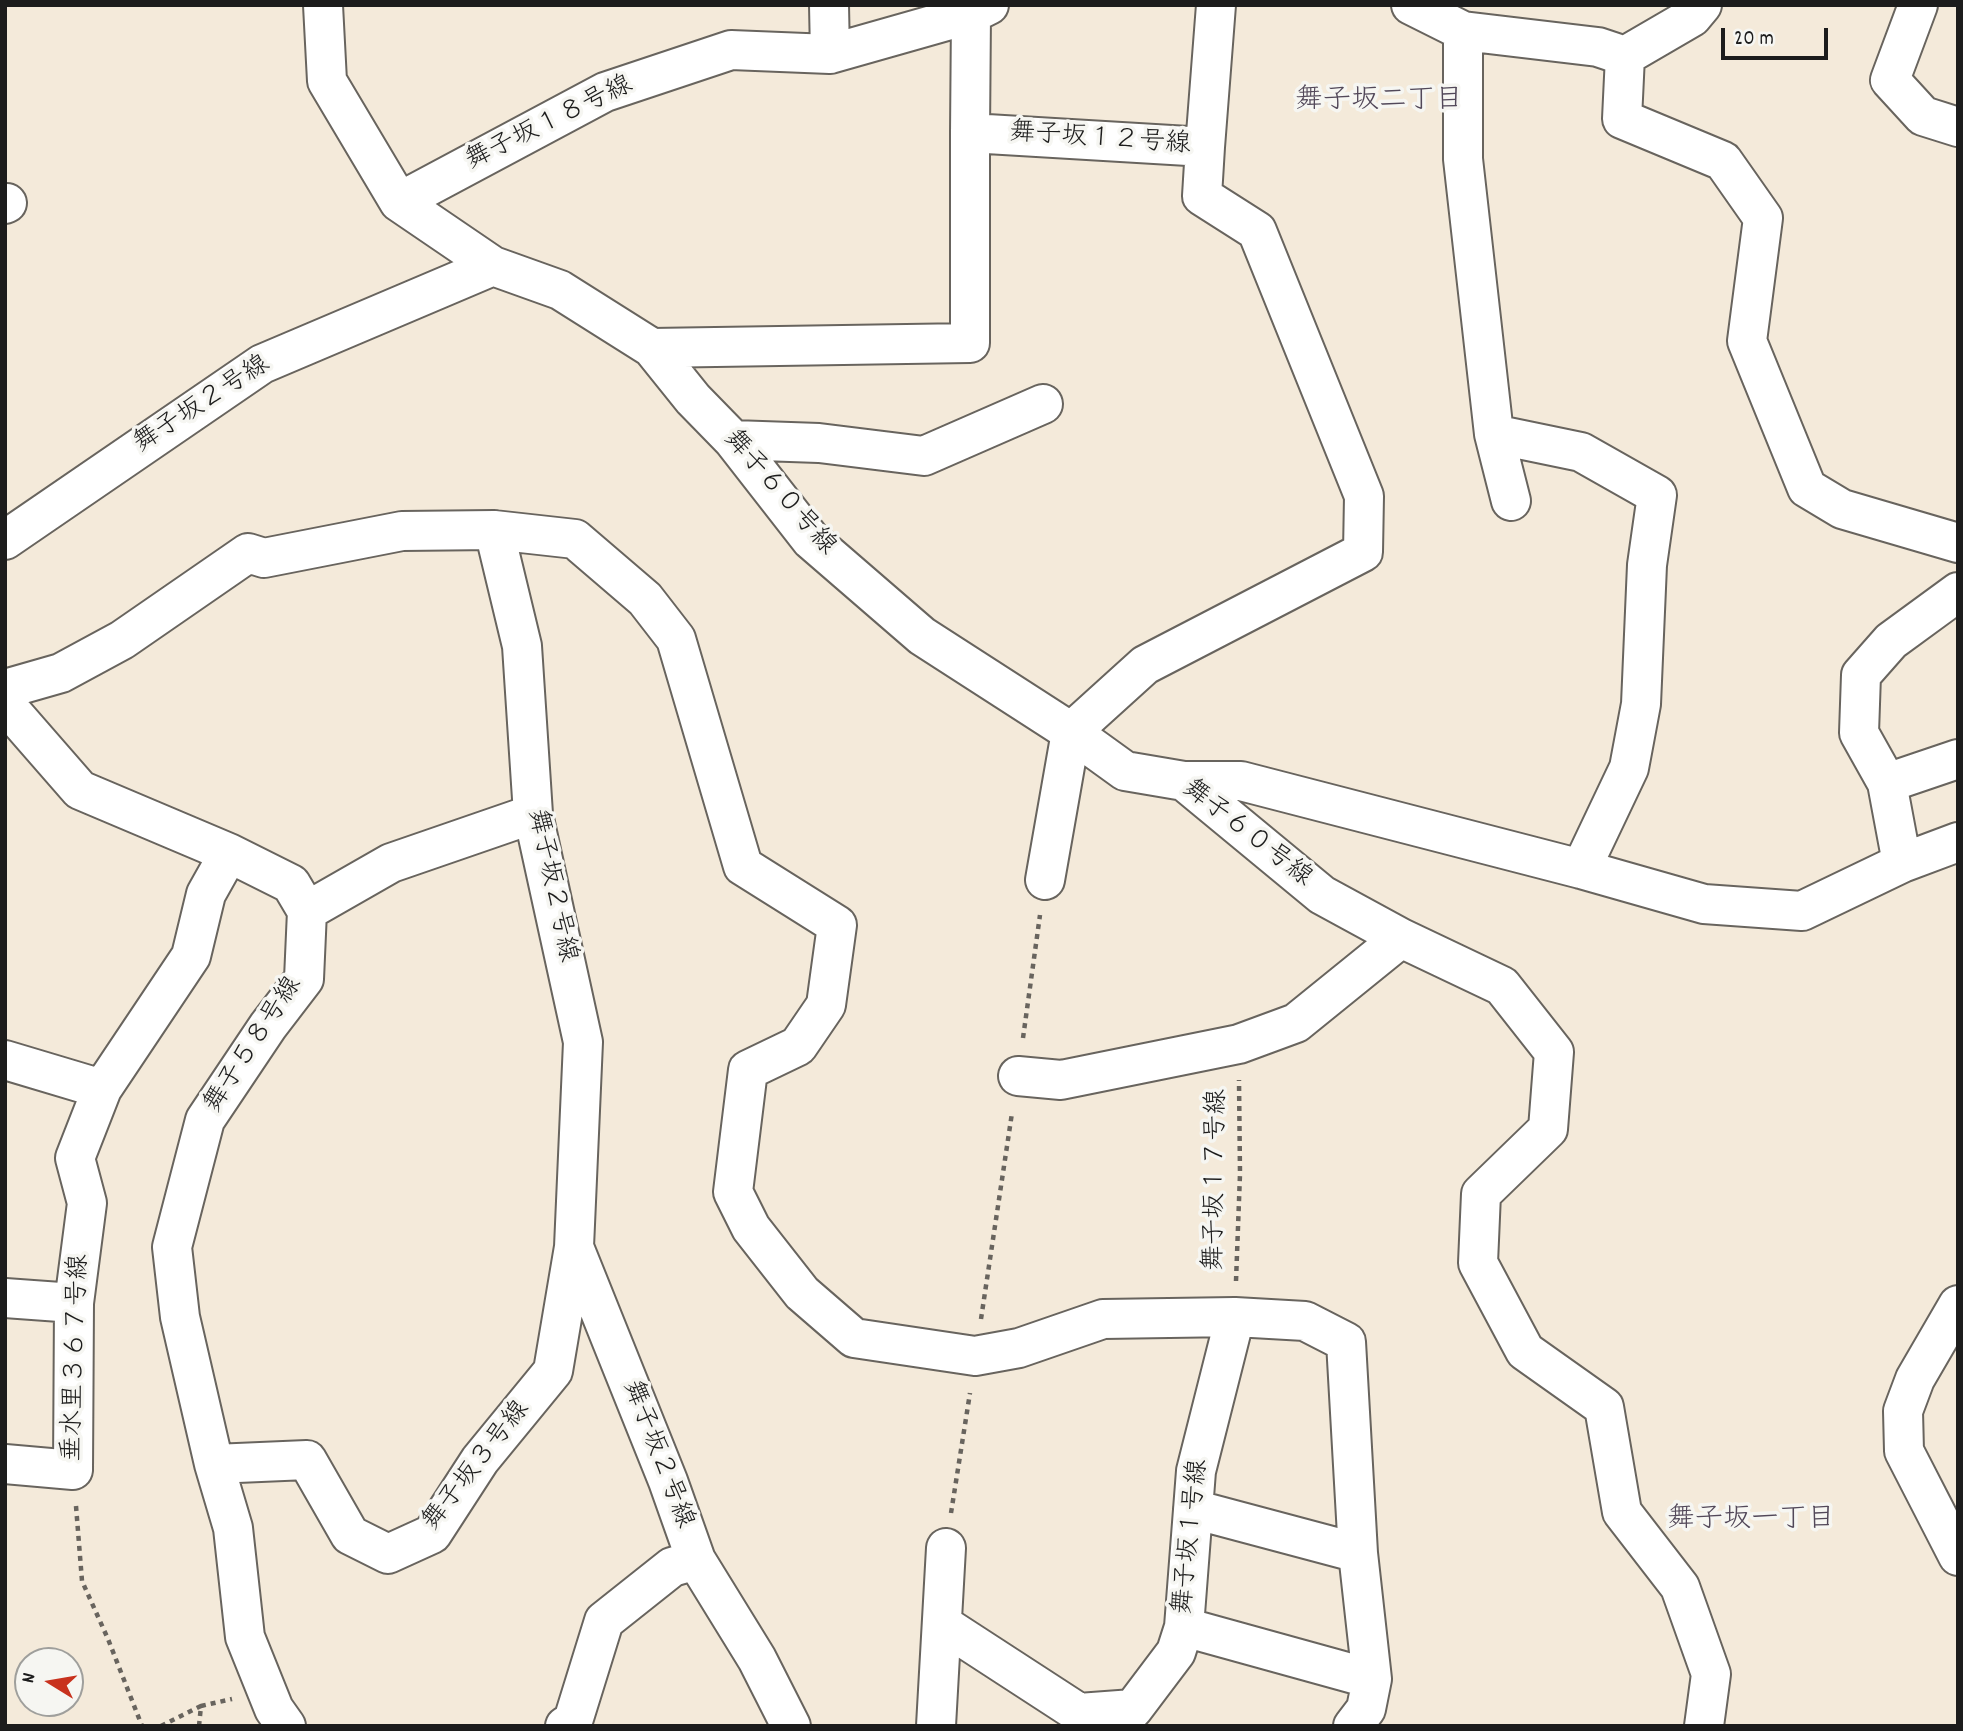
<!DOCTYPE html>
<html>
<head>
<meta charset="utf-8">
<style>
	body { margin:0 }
	#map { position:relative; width:1963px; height:1731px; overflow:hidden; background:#f4eada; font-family:Dekko,sans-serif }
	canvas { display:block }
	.frame { position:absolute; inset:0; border:7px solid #1c1c1c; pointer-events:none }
	.north { position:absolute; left:14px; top:1647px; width:70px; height:70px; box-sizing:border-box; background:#f6f6f2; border:2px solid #9f9f9c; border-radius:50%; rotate:281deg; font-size:19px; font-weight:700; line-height:28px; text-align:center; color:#1c1c1c }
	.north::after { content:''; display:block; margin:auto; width:24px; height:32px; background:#c8321e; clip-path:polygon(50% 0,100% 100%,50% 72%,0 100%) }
	.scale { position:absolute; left:1721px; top:28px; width:107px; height:32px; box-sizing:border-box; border:4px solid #1c1c1c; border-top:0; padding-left:9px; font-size:21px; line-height:24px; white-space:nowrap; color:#1c1c1c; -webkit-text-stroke:5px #f6f6f2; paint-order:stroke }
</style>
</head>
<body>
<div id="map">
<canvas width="1963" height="1731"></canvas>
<div class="frame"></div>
<div class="north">N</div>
<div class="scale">20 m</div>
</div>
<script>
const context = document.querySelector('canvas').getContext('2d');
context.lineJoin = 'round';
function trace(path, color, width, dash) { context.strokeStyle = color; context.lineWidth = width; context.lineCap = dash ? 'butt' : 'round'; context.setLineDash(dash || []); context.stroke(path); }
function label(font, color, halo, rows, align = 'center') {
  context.font = font + ' Dekko,"Klee One",sans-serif'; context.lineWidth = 7; context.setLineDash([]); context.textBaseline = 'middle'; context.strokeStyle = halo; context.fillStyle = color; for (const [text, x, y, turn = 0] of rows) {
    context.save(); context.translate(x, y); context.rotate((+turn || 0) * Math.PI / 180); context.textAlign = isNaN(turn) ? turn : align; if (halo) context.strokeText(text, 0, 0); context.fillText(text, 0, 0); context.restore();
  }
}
const minor = new Path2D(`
	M323,5L327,81L399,202L493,266L560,290L652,348L693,399L733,440L811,540L922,636L1071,732L1125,771L1184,781L1322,895L1401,938L1502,986L1554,1052L1548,1129L1481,1194L1478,1263L1525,1351L1604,1407L1622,1512L1680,1587L1711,1674L1704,1726
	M829,5L830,54
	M1411,5L1463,31L1598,47L1625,56L1692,17L1702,5
	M1918,5L1890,80L1923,116L1958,127
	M971,14L970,133L1205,147L1216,5
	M1463,31V159L1494,434L1511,501
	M1625,56L1622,119L1723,161L1763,218L1747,341L1807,488L1842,509L1958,543
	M399,202L605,92L731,50L830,54L971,14L989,5
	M5,204L7,203
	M652,348L970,343V133
	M1494,434L1581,452L1657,495L1647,565L1641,704L1629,768L1581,869
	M733,440L819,443L924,456L1043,404
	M494,530L575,539L645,599L676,639L743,866L837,925L826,1005L798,1046L748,1070L733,1192L751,1228L802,1293L854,1338L975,1356L1019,1348L1103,1319L1235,1317L1196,1471L1184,1627L1176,1652L1133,1709L1079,1713L942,1624
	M5,540L262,364L493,266
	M5,689L61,673L122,640L248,553L264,558L402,531L494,530L522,646L533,814L583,1042L574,1247L668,1481L696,1560L757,1659L791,1726
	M5,704L80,790L229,853L291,884L307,911L304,979L268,1026L205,1120L172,1247L180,1317L214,1464L233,1528L245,1637L274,1709L286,1726
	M1184,781H1241L1581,869L1704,904L1802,911L1902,863L1958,842
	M1887,783L1958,759
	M1902,863L1887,783L1859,733L1861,675L1891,641L1958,592
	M1045,880L1071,732L1145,665L1363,552L1364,496L1257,231L1202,196L1205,147
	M307,911L391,863L533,814
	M5,1060L102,1089
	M1018,1076L1061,1080L1239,1044L1296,1023L1401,938
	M5,1298L74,1303
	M1958,1305L1915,1379L1903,1411L1904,1451L1958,1556
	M1235,1317L1305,1321L1346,1342L1358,1553L1372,1679L1366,1709L1353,1726
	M5,1464L73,1470L74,1303L87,1203L75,1158L102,1089L191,956L206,894L229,853
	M214,1464L307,1460L350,1535L388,1554L432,1534L480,1460L553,1371L574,1247
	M1193,1509L1358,1553
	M1184,1627L1372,1679
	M565,1726L573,1721L604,1621L672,1567L696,1560
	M936,1726L946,1548`);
trace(minor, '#68645e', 42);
trace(new Path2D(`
	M1023,1038L1040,915
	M1236,1281L1240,1174L1239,1080
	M981,1319L1012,1113
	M76,1506L82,1581L108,1639L142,1726
	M951,1513L970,1393
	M161,1726L201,1706
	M199,1726L201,1706L232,1699`), '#68645e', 4.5, [5, 5]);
trace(minor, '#fff', 38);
label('26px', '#1c1c1c', '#f6f6f2', [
	["舞子坂１８号線",550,125,-26],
	["舞子坂１２号線",1100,141,4],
	["舞子坂２号線",203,406,-33],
	["舞子６０号線",778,494,49],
	["舞子６０号線",1246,835,38],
	["舞子坂２号線",550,886,78],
	["舞子５８号線",255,1046,-57],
	["舞子坂１７号線",1218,1180,-89],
	["垂水里３６７号線",78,1358,-88],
	["舞子坂２号線",656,1455,69],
	["舞子坂３号線",478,1467,-52],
	["舞子坂１号線",1193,1537,-84]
]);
label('28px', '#524859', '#f6f6f2', [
	["舞子坂二丁目",1379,103],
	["舞子坂一丁目",1751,1522]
]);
</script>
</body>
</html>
